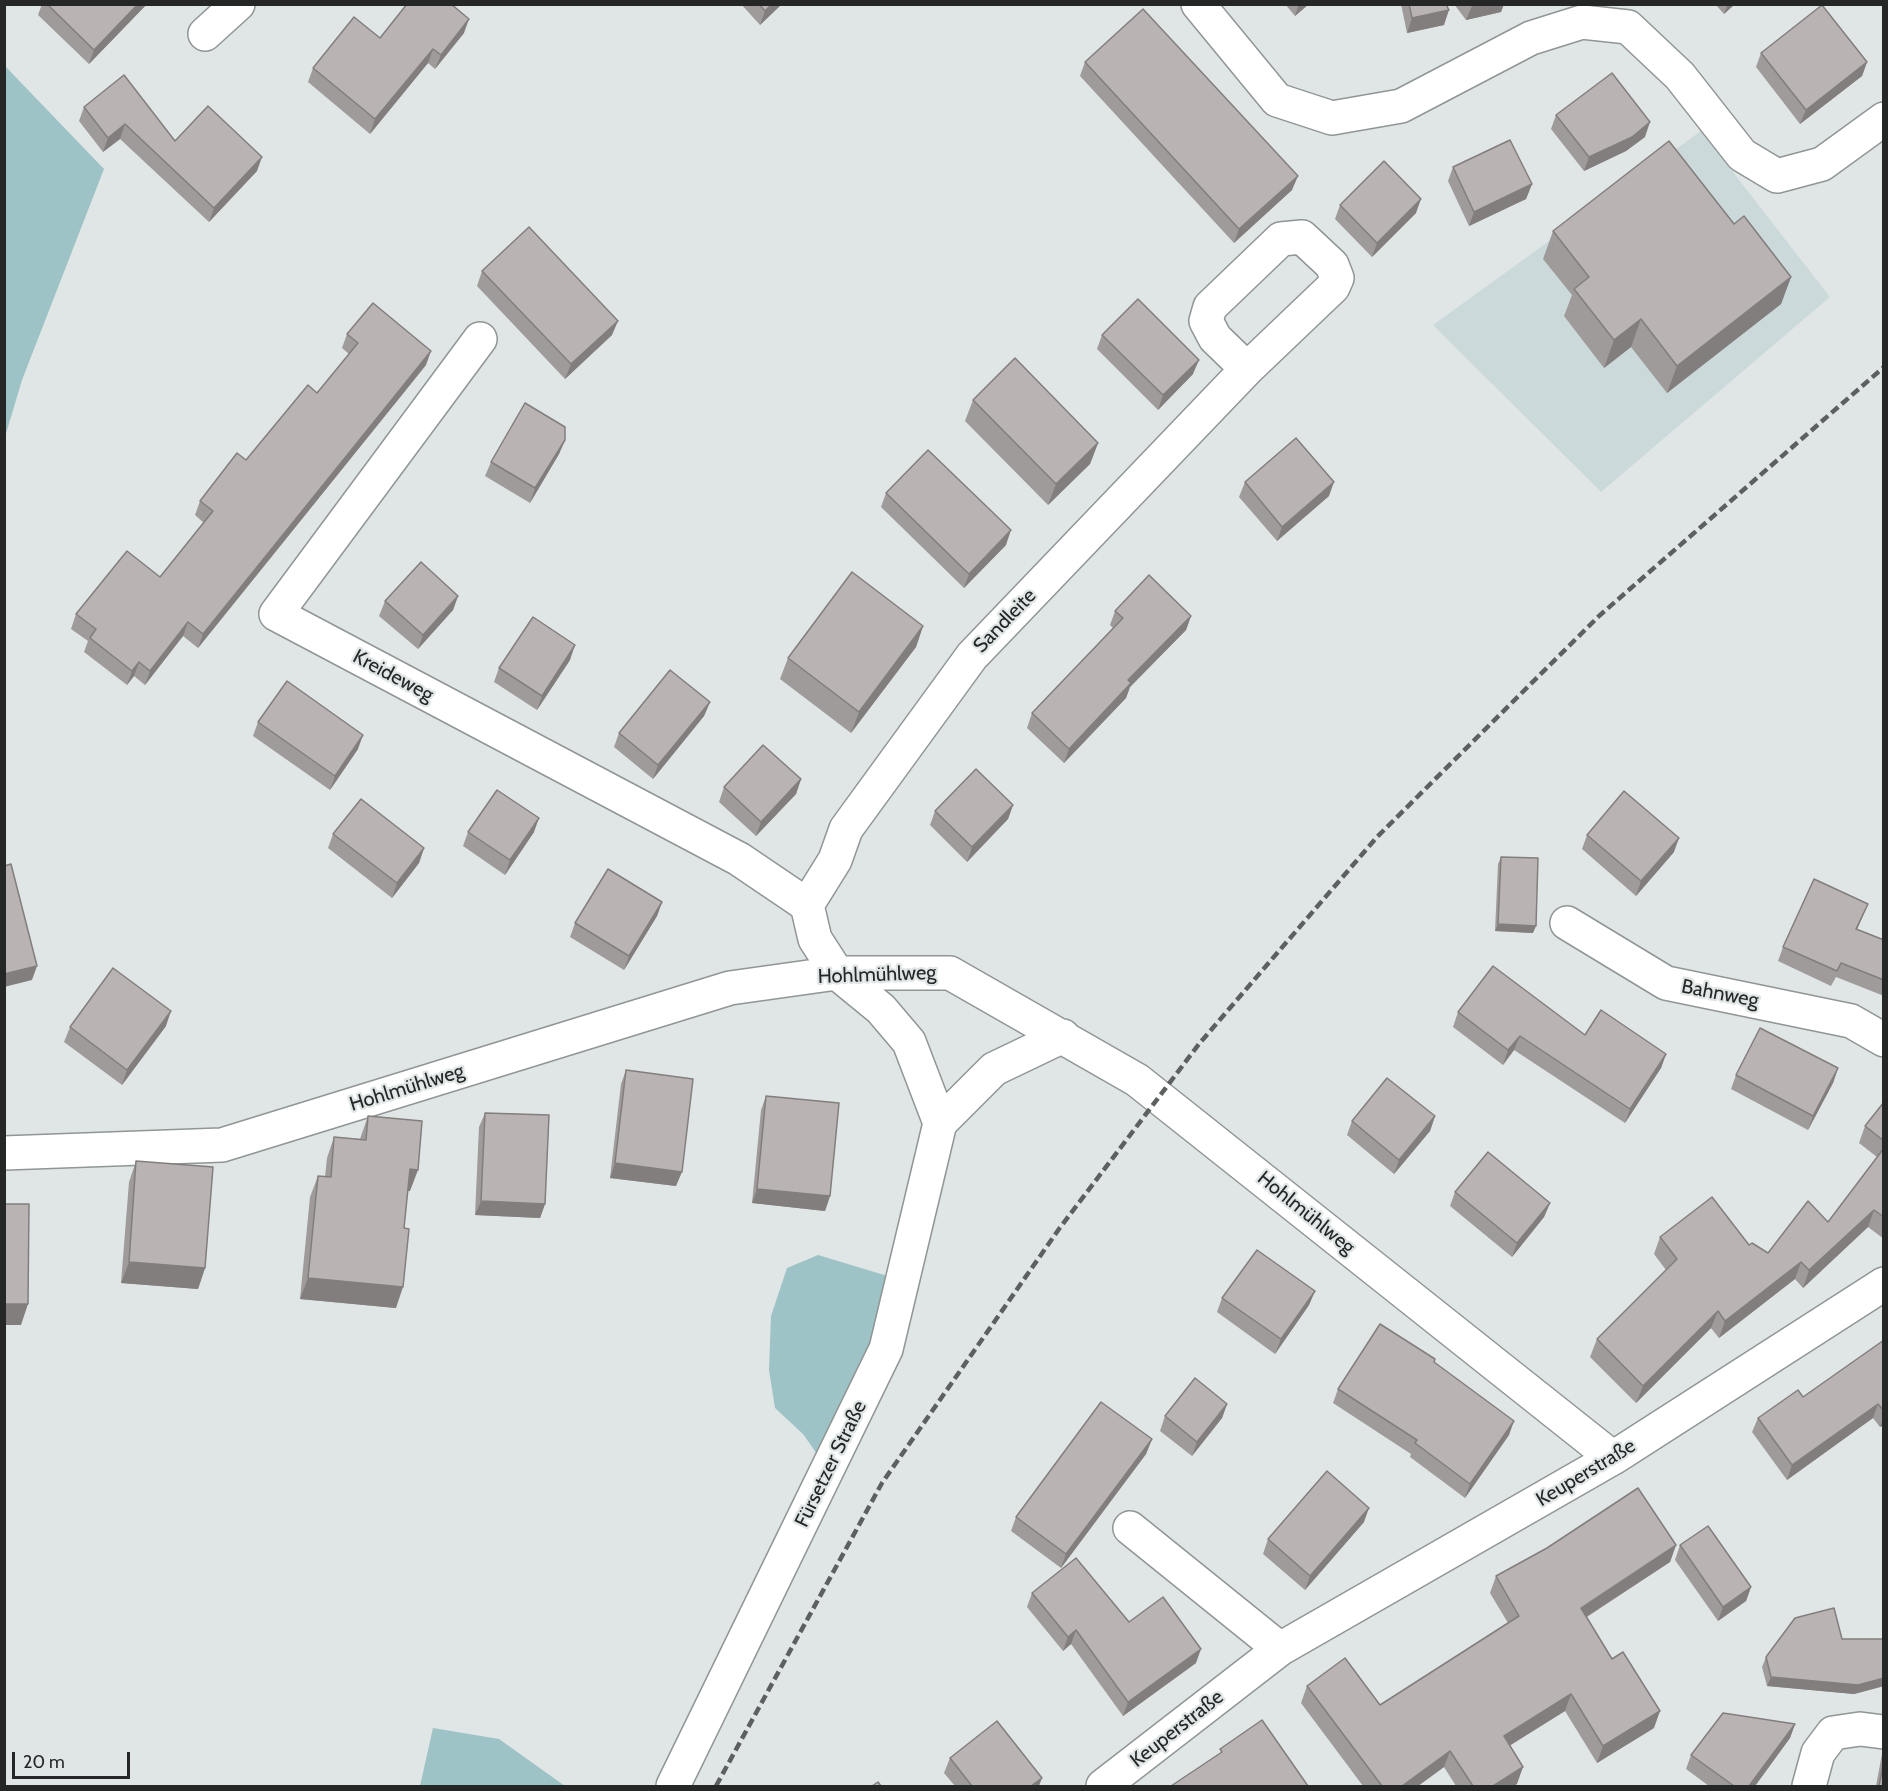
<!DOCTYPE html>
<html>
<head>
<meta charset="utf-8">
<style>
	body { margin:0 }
	#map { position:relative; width:1888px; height:1791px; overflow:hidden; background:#e0e6e6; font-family:Cabin,sans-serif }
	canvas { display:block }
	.frame { position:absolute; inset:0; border:6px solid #252727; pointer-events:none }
	.scale { position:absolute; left:12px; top:1752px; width:118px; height:27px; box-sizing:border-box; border:3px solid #252727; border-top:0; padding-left:8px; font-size:18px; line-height:21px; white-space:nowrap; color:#252727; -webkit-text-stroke:4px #e0e6e6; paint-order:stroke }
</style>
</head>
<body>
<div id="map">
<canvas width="1888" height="1791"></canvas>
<div class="frame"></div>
<div class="scale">20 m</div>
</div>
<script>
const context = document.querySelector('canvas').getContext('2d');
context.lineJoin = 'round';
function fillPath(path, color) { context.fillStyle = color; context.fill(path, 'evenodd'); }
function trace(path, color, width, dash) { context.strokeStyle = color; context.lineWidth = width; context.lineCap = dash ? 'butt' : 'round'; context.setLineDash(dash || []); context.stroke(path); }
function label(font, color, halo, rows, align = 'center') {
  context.font = font + ' Cabin,sans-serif'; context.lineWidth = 4.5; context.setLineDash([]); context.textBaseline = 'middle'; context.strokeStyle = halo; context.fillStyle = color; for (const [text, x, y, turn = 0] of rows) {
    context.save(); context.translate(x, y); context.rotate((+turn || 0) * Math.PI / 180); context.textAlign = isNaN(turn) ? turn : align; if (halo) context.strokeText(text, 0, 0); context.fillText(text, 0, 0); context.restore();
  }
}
fillPath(new Path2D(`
	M1701,131L1830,297L1601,492L1433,325Z`), '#cbd9da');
fillPath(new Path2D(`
	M5,66L104,169L22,380L5,437Z
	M818,1255L891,1277L883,1329L817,1454L803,1434L775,1408L769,1370L771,1316L787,1268Z
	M433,1728L499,1739L565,1786H420Z`), '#9ec3c6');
const minor = new Path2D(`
	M1198,4L1277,100L1332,118L1401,106L1531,38L1582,22L1628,27L1680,76L1742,155L1777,176L1822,164L1884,119
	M205,34L238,4
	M480,339L276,614L739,859L807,905
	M807,905L835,860L846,829L972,656L1247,369L1333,287L1337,278L1332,265L1302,237L1281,239L1210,307L1206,321L1215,338L1247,369
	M807,905L815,939L837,973L881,1009L909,1042L940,1123
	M1567,923L1666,983L1851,1021L1884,1040
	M4,1153L222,1145L730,988L837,973H950L1137,1080L1613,1458
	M1130,1528L1280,1649
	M673,1786L886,1349L940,1123L994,1069L1063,1036
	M1103,1786L1280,1649L1613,1458L1884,1284
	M1809,1786L1818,1753L1833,1733L1860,1729L1884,1732`);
trace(minor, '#909596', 36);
trace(minor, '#fff', 33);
trace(new Path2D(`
	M716,1786L882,1483L1059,1229L1199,1044L1377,837L1599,616L1884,367`), '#5d6060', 4.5, [9, 4.5]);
fillPath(new Path2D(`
	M42,4H147L89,64L38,15Z
	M741,4H782L760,25Z
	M1285,4H1309L1295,16Z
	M1401,4H1446L1444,25L1407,33Z
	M1454,4H1504L1501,12L1466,20Z
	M1715,4H1735L1724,14Z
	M464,33L435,69L428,63L370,134L308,82L313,68L380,38Z
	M1761,53L1867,62L1862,76L1800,124L1756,67Z
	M1085,62L1292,190L1234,243L1080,76Z
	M84,107L175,141L257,171L209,222L120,139L103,152L79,121Z
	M1556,115L1645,137L1626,151L1584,171L1551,129Z
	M1453,167L1532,184L1526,199L1469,226L1448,181Z
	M1340,205L1416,213L1372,257L1335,219Z
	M1734,224L1791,277L1781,304L1667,393L1631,347L1604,368L1564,316L1572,295L1543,259L1553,231Z
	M482,271L612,335L565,379L477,286Z
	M347,334L426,365L198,648L183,636L145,685L134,676L127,685L84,652L88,641L71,629L76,614L160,577L204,523L195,515L200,501L246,460L317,393L349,354L342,348Z
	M1102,335L1193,374L1158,410L1097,349Z
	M973,400L1098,443L1090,464L1048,505L965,421Z
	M565,440L559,454L530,503L485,476L491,462Z
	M1245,482L1329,496L1277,541L1239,497Z
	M886,493L1006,545L964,588L881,507Z
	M458,596L453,610L418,649L379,616L385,601Z
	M1115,611L1191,616L1186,630L1130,687L1126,698L1064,763L1027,728L1032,713L1113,628L1110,625Z
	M923,626L916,647L851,733L780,679L788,658Z
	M570,660L537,710L494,682L499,668Z
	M710,702L704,716L653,779L614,747L619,733Z
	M258,722L358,749L330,790L253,736Z
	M801,779L796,794L756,836L719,802L724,787Z
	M1013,805L1008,819L967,862L930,825L935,811Z
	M468,832H534L505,875L463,846Z
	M333,834L424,848L419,863L392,898L328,848Z
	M1587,835L1674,852L1636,896L1582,849Z
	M1501,857L1533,933L1495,931L1498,864Z
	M662,902L657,916L624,970L570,937L575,923Z
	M1868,904L1857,929L1884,940V996L1836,977L1831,986L1778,961L1783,947Z
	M1458,1012L1585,1035L1666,1054L1661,1068L1625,1123L1514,1050L1503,1065L1453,1027Z
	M166,1026L122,1085L64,1042L70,1027Z
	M1838,1068L1833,1083L1808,1130L1731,1089L1736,1075Z
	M626,1070L676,1186L610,1178L621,1084Z
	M766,1096L830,1196L825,1211L752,1203L761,1110Z
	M1884,1102V1239L1868,1227L1803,1288L1795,1279L1719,1338L1711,1328L1636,1403L1590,1357L1597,1339L1666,1270L1654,1254L1660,1237L1749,1245L1768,1253L1828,1222L1877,1157L1859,1143L1865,1126Z
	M485,1113L545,1204L540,1218L475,1215L479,1127Z
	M368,1116L410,1191H408L396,1308L300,1299L310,1197L318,1176L325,1177L327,1158L334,1137L360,1139Z
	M1435,1116L1430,1131L1394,1174L1347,1135L1352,1121Z
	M136,1161L205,1268L198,1289L121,1283L129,1182Z
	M1455,1192L1550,1203L1544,1217L1512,1257L1450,1206Z
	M1315,1291L1309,1305L1275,1354L1217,1312L1222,1298Z
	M1884,1340V1425L1880,1427L1873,1418L1787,1480L1752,1432L1758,1418L1803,1397Z
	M1434,1362L1509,1435L1465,1498L1410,1457L1411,1454L1333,1403L1338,1389Z
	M1227,1404L1222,1418L1192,1456L1160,1431L1165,1416Z
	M1152,1439L1146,1454L1061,1568L1011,1531L1016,1517Z
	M1364,1522L1305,1590L1263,1554L1268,1539Z
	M1676,1545L1670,1562L1587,1617L1654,1728L1597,1763L1565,1711L1510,1745L1517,1784L1513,1786H1456L1444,1767L1418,1786H1363L1301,1703L1307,1686L1380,1705L1508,1623L1490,1593L1496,1576Z
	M1680,1545L1751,1587L1746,1601L1718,1621L1675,1560Z
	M1032,1593L1129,1622L1196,1663L1123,1716L1071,1644L1063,1651L1027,1607Z
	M1842,1639H1884V1686L1854,1694L1767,1686L1762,1667L1766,1657Z
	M1795,1724L1790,1738L1755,1786H1709L1686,1769L1691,1755Z
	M1884,1750V1786H1876L1882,1754Z
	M950,1758L1039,1786H955L944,1773Z`), '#9f9b9a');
fillPath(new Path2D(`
	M138,4H147L89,64L94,50Z
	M772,4H782L760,25L765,11Z
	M1299,4H1309L1295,16Z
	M1477,4H1504L1501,12L1466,20L1472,6Z
	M1728,4H1735L1724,14Z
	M1449,10L1444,25L1407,33L1412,18Z
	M469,19L464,33L435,69L441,55Z
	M433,49L428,63L370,134L375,119Z
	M1867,62L1862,76L1800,124L1806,110Z
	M1650,122L1645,137L1626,151L1584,171L1589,157Z
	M125,124L120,139L103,152L108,138Z
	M262,157L257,171L209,222L214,208Z
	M1298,176L1292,190L1234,243L1239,229Z
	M1532,184L1526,199L1469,226L1474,212Z
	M1421,199L1416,213L1372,257L1377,243Z
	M1791,277L1781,304L1667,393L1677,366Z
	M1641,319L1631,347L1604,368L1614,340Z
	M618,321L612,335L565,379L571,364Z
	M431,351L426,365L198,648L203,634Z
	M1199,360L1193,374L1158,410L1163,395Z
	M565,440L559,454L530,503L535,488Z
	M1098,443L1090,464L1048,505L1056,484Z
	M1334,482L1329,496L1277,541L1282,527Z
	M1011,530L1006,545L964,588L969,574Z
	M458,596L453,610L418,649L423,635Z
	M1191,616L1186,630L1130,687L1126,698L1064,763L1069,749L1128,680Z
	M188,622L183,636L145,685L150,671Z
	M923,626L916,647L851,733L859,712Z
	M575,645L570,660L537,710L542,696Z
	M139,662L134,676L127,685L132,671Z
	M710,702L704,716L653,779L658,765Z
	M363,735L358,749L330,790L335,776Z
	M801,779L796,794L756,836L761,822Z
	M1013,805L1008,819L967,862L972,847Z
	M539,818L534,832L505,875L510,860Z
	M1679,838L1674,852L1636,896L1641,881Z
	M424,848L419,863L392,898L397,883Z
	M662,902L657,916L624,970L629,956Z
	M1868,904L1862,918L1851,943L1856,929Z
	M1498,924L1536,926L1533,933L1495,931Z
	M37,966L32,980L4,987V974Z
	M171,1011L166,1026L122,1085L127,1070Z
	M1520,1036L1514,1050L1503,1065L1508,1050Z
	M1666,1054L1661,1068L1625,1123L1630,1109Z
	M1838,1068L1833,1083L1808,1130L1813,1116Z
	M1435,1116L1430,1131L1394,1174L1399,1160Z
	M615,1163L682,1172L676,1186L610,1178Z
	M410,1169L418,1170L410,1191H403Z
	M757,1189L830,1196L825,1211L752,1203Z
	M481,1201L545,1204L540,1218L475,1215Z
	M1550,1203L1544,1217L1512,1257L1517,1243Z
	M1874,1210L1868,1227L1803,1288L1809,1270Z
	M129,1262L205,1268L198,1289L121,1283Z
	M1801,1262L1795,1279L1719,1338L1725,1321Z
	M308,1278L403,1287L396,1308L300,1299Z
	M1315,1291L1309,1305L1275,1354L1281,1339Z
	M4,1304H28L21,1325H4Z
	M1718,1311L1711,1328L1636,1403L1643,1386Z
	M1227,1404L1222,1418L1192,1456L1197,1442Z
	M1878,1404L1873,1418L1787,1480L1792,1465Z
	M1884,1417V1425L1880,1427Z
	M1514,1421L1509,1435L1465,1498L1470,1484Z
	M1152,1439L1146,1454L1061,1568L1066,1554Z
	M1369,1508L1364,1522L1305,1590L1310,1576Z
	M1676,1545L1670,1562L1575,1624L1581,1608Z
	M1751,1587L1746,1601L1718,1621L1723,1607Z
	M1076,1630L1071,1644L1063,1651L1068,1637Z
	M1201,1649L1196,1663L1123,1716L1128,1702Z
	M1771,1677L1884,1678V1686L1854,1694L1767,1686Z
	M1571,1694L1565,1711L1498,1753L1504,1736Z
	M1660,1711L1654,1728L1597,1763L1603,1746Z
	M1795,1724L1790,1738L1755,1786H1749Z
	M1450,1751L1444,1767L1418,1786H1402Z
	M1523,1767L1517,1784L1513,1786H1493Z
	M1042,1778L1039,1786H1031Z`), '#827e7d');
const building = new Path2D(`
	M47,4H138L94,50Z
	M407,4H451L469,19L441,55L433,49L375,119L313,68L354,17L380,38Z
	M759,4H772L765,11Z
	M1409,4H1446L1449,10L1412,18Z
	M1822,5L1867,62L1806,110L1761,53Z
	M1143,9L1298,176L1239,229L1085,62Z
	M1612,73L1650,122L1632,137L1589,157L1556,115Z
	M124,75L175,141L208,106L262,157L214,208L125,124L108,138L84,107Z
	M1510,140L1532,184L1474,212L1453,167Z
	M1669,141L1734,224L1744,216L1791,277L1677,366L1641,319L1614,340L1574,289L1589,277L1553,231Z
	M1384,161L1421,199L1377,243L1340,205Z
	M529,227L618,321L571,364L482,271Z
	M1138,299L1199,360L1163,395L1102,335Z
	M373,303L431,351L203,634L188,622L150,671L139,662L132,671L90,638L96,629L76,614L127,551L160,577L213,511L200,501L237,453L246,460L308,385L317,393L358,343L347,334Z
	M1015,358L1098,443L1056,484L973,400Z
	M525,403L565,427V440L535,488L491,462Z
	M1296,438L1334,482L1282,527L1245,482Z
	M928,450L1011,530L969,574L886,493Z
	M421,562L458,596L423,635L385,601Z
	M852,572L923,626L859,712L788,658Z
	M1149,575L1191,616L1128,680L1131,683L1069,749L1032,713L1123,618L1115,611Z
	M533,617L575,645L542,696L499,668Z
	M670,670L710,702L658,765L619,733Z
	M287,681L363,735L335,776L258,722Z
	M763,745L801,779L761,822L724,787Z
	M976,769L1013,805L972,847L935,811Z
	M497,790L539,818L510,860L468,832Z
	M1624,791L1679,838L1641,881L1587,835Z
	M361,799L424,848L397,883L333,834Z
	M1501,857L1538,858L1536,926L1498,924Z
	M11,864L37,966L4,974V866Z
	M608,869L662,902L629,956L575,923Z
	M1814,879L1868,904L1856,929L1884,940V980L1841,963L1837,971L1783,947Z
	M1493,966L1585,1035L1601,1010L1666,1054L1630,1109L1520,1036L1508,1050L1458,1012Z
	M113,968L171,1011L127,1070L70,1027Z
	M1760,1028L1838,1068L1813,1116L1736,1075Z
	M626,1070L693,1079L682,1172L615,1163Z
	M1387,1078L1435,1116L1399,1160L1352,1121Z
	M766,1096L839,1103L830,1196L757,1189Z
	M1884,1102V1141L1865,1126Z
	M485,1113L549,1115L545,1204L481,1201Z
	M368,1116L422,1121L418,1170L410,1169L404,1228L409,1229L403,1287L308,1278L318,1176L331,1177L334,1137L366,1140Z
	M1884,1148V1217L1874,1210L1809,1270L1801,1262L1725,1321L1718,1311L1643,1386L1597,1339L1677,1259L1660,1237L1712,1197L1749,1245L1752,1243L1768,1253L1808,1201L1828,1222Z
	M1488,1152L1550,1203L1517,1243L1455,1192Z
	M136,1161L213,1167L205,1268L129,1262Z
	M4,1204H29L28,1304H4Z
	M1257,1250L1315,1291L1281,1339L1222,1298Z
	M1380,1324L1435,1359L1434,1362L1514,1421L1470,1484L1415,1443L1417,1440L1338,1389Z
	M1884,1340V1411L1878,1404L1792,1465L1758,1418L1798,1390L1803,1397Z
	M1195,1378L1227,1404L1197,1442L1165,1416Z
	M1101,1402L1152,1439L1066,1554L1016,1517Z
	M1327,1471L1369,1508L1310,1576L1268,1539Z
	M1638,1488L1676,1545L1581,1608L1612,1659L1623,1652L1660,1711L1603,1746L1571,1694L1504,1736L1523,1767L1493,1786H1473L1450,1751L1402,1786H1382L1307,1686L1345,1658L1380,1705L1519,1616L1496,1576L1547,1548Z
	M1708,1526L1751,1587L1723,1607L1680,1545Z
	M1076,1558L1129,1622L1163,1597L1201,1649L1128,1702L1076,1630L1068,1637L1032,1593Z
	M1834,1608L1842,1639H1884V1678L1858,1685L1771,1677L1766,1657L1795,1618Z
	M1723,1713L1795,1724L1749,1786H1734L1691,1755Z
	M1262,1720L1308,1786H1171L1222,1752L1220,1749Z
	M997,1721L1042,1778L1031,1786H972L950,1758Z
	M1884,1761V1786H1879Z
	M878,1782L881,1786H872Z`);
fillPath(building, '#b9b4b3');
trace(building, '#827e7d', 1.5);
label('20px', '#252727', '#e0e6e6', [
	["Sandleite",1005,621,-46],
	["Kreideweg",393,676,28],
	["Hohlmühlweg",877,975,-2],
	["Bahnweg",1720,994,11],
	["Hohlmühlweg",407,1088,-17],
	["Hohlmühlweg",1306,1213,39],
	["Fürsetzer Straße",831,1464,-64],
	["Keuperstraße",1586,1473,-31],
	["Keuperstraße",1177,1729,-38]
]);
</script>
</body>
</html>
